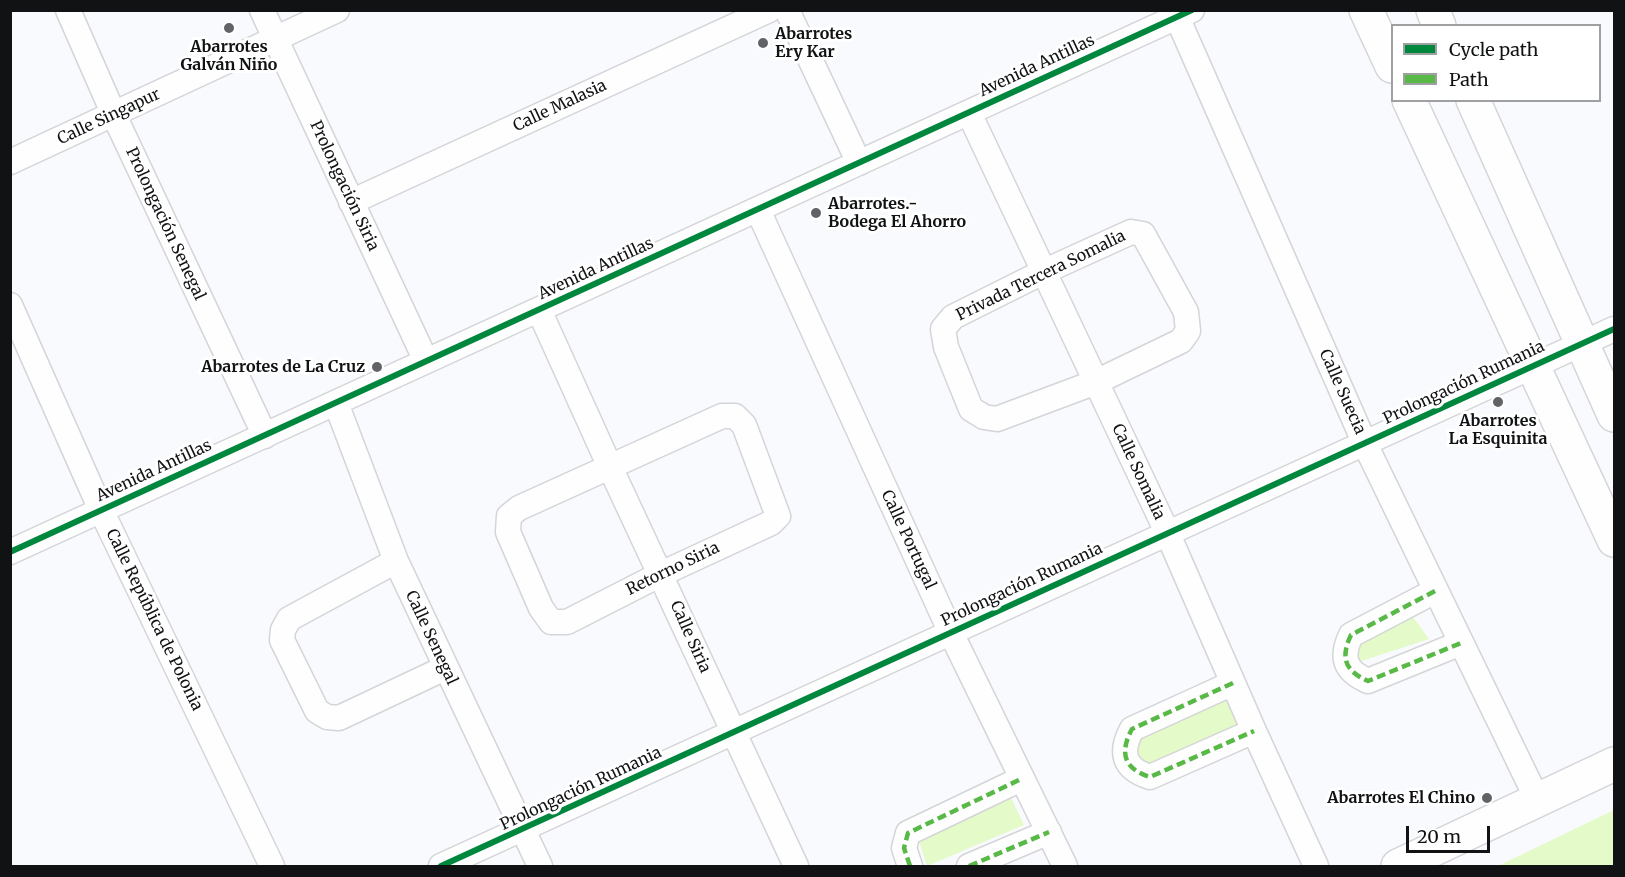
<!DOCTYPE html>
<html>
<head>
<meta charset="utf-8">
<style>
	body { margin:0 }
	#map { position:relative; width:1625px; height:877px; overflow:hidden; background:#f8fafd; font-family:Merriweather,serif }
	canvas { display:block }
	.frame { position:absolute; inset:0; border:12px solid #101214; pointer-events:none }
	.legend { position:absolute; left:1391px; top:24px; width:210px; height:78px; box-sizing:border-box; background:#fff; border:2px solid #9fa0a1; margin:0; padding:8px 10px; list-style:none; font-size:18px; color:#101214 }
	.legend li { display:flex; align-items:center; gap:12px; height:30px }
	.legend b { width:30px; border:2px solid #9fa0a1 }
	.scale { position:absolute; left:1406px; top:826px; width:84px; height:27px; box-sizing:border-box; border:3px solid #101214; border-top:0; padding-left:8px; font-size:18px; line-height:21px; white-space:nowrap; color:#101214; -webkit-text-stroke:4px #fff; paint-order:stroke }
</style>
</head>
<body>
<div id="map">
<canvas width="1625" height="877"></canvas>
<div class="frame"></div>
<ul class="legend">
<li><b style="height:8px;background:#00873e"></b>Cycle path</li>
<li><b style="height:8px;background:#58b947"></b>Path</li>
</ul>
<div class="scale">20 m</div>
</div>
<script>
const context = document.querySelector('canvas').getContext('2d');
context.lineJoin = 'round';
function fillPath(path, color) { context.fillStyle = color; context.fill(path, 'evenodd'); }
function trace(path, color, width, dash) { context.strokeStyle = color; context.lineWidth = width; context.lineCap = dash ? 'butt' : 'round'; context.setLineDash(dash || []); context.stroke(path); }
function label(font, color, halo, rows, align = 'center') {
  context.font = font + ' Merriweather,serif'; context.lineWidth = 6; context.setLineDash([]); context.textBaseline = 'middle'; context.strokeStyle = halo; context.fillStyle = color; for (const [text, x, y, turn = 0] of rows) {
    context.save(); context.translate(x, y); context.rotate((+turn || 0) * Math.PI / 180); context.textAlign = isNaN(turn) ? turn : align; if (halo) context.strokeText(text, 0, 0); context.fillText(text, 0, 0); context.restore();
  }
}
fillPath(new Path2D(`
	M1413,617L1429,639L1346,666L1344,644Z
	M1229,697L1241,728L1138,769L1122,729Z
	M1007,789L1024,825L927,866L915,829Z
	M1614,810V866H1498Z`), '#e4fac8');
const street = new Path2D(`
	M68,10L114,115L265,436
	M262,10L426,361
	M787,10L859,163
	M1174,10L1365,444L1538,801
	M969,113L1167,532L1254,731L1316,866
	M10,162L337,10
	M351,202L769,10
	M758,210L951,633L1065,866
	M1131,232L1143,234L1186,312L1188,331L1181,341L1096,382L997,419L984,417L971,409L946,347L943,329L953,317L1043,272Z
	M10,305L101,510L272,866
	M539,310L610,467L796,866
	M336,403L396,561L540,866
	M722,416H735L744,425L778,516L771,523L661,574L567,622H551L541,608L508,532L509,516L519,508Z
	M10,552L1192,10
	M396,561L289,619L283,630L282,640L317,711L327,717L339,718L445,668
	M1435,591L1351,635C1340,658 1345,671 1368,681L1461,643
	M1233,683L1132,729C1119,753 1124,769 1150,777L1254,731
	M441,866L1614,329
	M910,866L904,848L908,833L1021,779
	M969,866L1049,832`);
const secondary = new Path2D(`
	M1366,10L1392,66
	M1433,10L1439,26
	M1409,100L1614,540
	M1473,100L1614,415
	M1398,866L1614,764`);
trace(street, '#d4d5d8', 27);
trace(secondary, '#d4d5d8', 36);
trace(street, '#fefeff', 24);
trace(secondary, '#fefeff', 33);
trace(new Path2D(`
	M1435,591L1351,635C1340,658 1345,671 1368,681L1461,643
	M1233,683L1132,729C1119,753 1124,769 1150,777L1254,731
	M910,866L904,848L908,833L1021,779
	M969,866L1049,832`), '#58b947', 4.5, [9, 4.5]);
trace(new Path2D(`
	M10,552L1192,10
	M441,866L1614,329`), '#00873e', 6);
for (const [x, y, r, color] of [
	[229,28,6,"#616366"],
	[763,43,6,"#616366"],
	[816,213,6,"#616366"],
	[377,367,6,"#616366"],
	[1498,402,6,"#616366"],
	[1487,798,6,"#616366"]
]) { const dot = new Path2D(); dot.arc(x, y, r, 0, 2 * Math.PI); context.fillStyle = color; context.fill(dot); trace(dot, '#fff', 2); }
label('bold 16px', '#101214', '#fff', [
	["Abarrotes",775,34],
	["Ery Kar",775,52],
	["Abarrotes",229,47,"center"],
	["Galván Niño",229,65,"center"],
	["Abarrotes.-",828,204],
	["Bodega El Ahorro",828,222],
	["Abarrotes de La Cruz",365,367,"right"],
	["Abarrotes",1498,421,"center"],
	["La Esquinita",1498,439,"center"],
	["Abarrotes El Chino",1475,798,"right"]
], 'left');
label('16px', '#101214', '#fff', [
	["Avenida Antillas",1037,66,-25],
	["Calle Malasia",560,106,-25],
	["Calle Singapur",109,117,-25],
	["Prolongación Siria",344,186,65],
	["Prolongación Senegal",165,224,65],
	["Avenida Antillas",596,269,-25],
	["Privada Tercera Somalia",1041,276,-26],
	["Prolongación Rumania",1464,383,-25],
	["Calle Suecia",1342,392,66],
	["Avenida Antillas",154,471,-25],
	["Calle Somalia",1138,472,65],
	["Calle Portugal",908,540,65],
	["Retorno Siria",673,569,-26],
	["Prolongación Rumania",1022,585,-25],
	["Calle República de Polonia",154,620,64],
	["Calle Siria",690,637,66],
	["Calle Senegal",431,638,65],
	["Prolongación Rumania",581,789,-25]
]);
</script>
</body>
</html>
